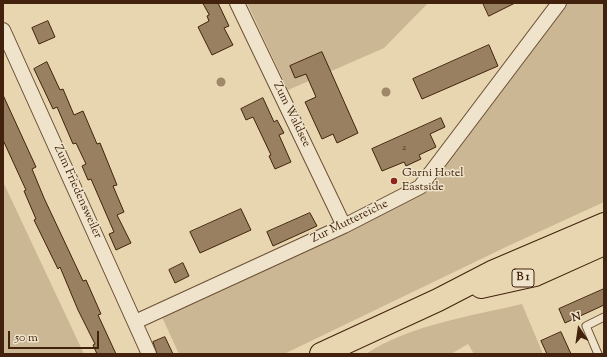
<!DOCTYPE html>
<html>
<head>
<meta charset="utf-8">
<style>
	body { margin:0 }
	#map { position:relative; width:607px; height:357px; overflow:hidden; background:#e7d6af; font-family:"Sorts Mill Goudy",serif }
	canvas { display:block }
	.frame { position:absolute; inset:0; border:4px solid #42220c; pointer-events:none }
	.north { position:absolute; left:559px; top:309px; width:40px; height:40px; -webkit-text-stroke:3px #efe4cb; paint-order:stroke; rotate:347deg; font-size:11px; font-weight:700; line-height:16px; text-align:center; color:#42220c }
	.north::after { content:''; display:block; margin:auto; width:14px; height:18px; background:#42220c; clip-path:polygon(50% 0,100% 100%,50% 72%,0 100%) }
	.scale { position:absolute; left:8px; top:331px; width:91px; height:18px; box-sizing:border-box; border:2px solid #42220c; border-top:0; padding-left:5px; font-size:12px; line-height:14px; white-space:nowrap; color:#42220c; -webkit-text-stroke:3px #efe4cb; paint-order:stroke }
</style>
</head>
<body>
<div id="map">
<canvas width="607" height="357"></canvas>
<div class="frame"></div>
<div class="north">N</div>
<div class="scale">50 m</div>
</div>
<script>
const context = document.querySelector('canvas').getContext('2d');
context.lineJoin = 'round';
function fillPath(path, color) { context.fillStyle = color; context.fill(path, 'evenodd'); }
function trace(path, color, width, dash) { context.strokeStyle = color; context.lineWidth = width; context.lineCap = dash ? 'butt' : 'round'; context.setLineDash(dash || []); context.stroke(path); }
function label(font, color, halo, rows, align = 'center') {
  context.font = font + ' "Sorts Mill Goudy",serif'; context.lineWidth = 3; context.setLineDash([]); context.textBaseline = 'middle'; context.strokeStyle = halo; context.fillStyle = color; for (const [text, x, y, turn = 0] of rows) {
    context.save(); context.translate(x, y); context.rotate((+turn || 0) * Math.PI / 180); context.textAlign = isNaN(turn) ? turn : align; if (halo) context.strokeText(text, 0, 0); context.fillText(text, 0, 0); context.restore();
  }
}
fillPath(new Path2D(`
	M247,3H428L384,48L288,90Z
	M565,3H604V202L508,246L284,354H179L162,317L422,194Z
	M3,183L5,186L84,354H3Z
	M522,304L543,354H474L468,344L451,354H366C409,325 472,316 522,304Z`), '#cbb793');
const building = new Path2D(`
	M203,3H218L229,26L224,28L233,45L212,55L198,27L209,21L207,16L209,15Z
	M483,3H515L489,16Z
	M48,21L55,37L39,44L32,28Z
	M489,45L498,66L422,99L413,79Z
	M322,52L358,133L337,143L333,134L322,139L305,102L316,97L306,74L295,78L290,66Z
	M47,62L60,90L63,89L74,115L83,111L97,144L100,143L117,185L113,186L124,212L117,215L131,243L116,250L109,234L114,232L91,179L88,180L82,166L86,164L76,143L73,144L57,107L53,109L34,69Z
	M3,95L36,167L32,169L44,198L83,281L86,280L101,314L98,315L116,354H97L93,345L95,344L78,310L60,267L58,269L34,220L36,219L24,191L26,190L3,140Z
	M263,98L274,122L277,120L284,133L279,135L291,162L275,169L269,156L271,155L253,117L246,120L241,109Z
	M441,118L445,127L430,134L436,147L419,155L421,159L406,166L404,162L382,171L372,149Z
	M241,209L251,230L200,253L190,232Z
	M310,213L317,226L273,246L267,232Z
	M183,263L189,276L175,283L169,270Z
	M604,289V305L565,323L559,309Z
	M561,332L571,354H547L541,341Z
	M165,337L173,354H157L153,342Z`);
fillPath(building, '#988061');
trace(building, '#42220c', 1);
const lane = new Path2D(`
	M598,354L586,326L604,317`);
const street = new Path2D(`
	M237,3L344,226
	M3,30L149,354
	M135,322L344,226L420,187L559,3`);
const primary = new Path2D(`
	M481,287L535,275L604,244
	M321,354L438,300L494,271L604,224`);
trace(lane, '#6b4f35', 9);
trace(street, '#6b4f35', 16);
trace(primary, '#42220c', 24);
trace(lane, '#efe4cb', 7);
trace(street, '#efe4cb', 14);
trace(primary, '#e7d6af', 22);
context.fillStyle = '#9f8768';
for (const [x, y] of [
	[221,82],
	[386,92]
]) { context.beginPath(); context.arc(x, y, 4.5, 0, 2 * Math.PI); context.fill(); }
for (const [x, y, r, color] of [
	[394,181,4,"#8f2418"]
]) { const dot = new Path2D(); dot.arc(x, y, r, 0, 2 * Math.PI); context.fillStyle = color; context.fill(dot); trace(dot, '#efe4cb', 1.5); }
label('10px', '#583a21', null, [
	["2",404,148]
]);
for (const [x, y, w] of [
	[523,278,22]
]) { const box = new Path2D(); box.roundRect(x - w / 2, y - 9, w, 18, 3); context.fillStyle = '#efe4cb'; context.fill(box); trace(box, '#42220c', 1); }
label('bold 11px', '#42220c', null, [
	["B 1",523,278]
]);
label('12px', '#42220c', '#efe4cb', [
	["Zum Waldsee",291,115,64],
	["Zum Friedensweiler",77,192,66],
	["Zur Muttereiche",350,222,-26]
]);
label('12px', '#42220c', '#efe4cb', [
	["Garni Hotel",402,174],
	["Eastside",402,188]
], 'left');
</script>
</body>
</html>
